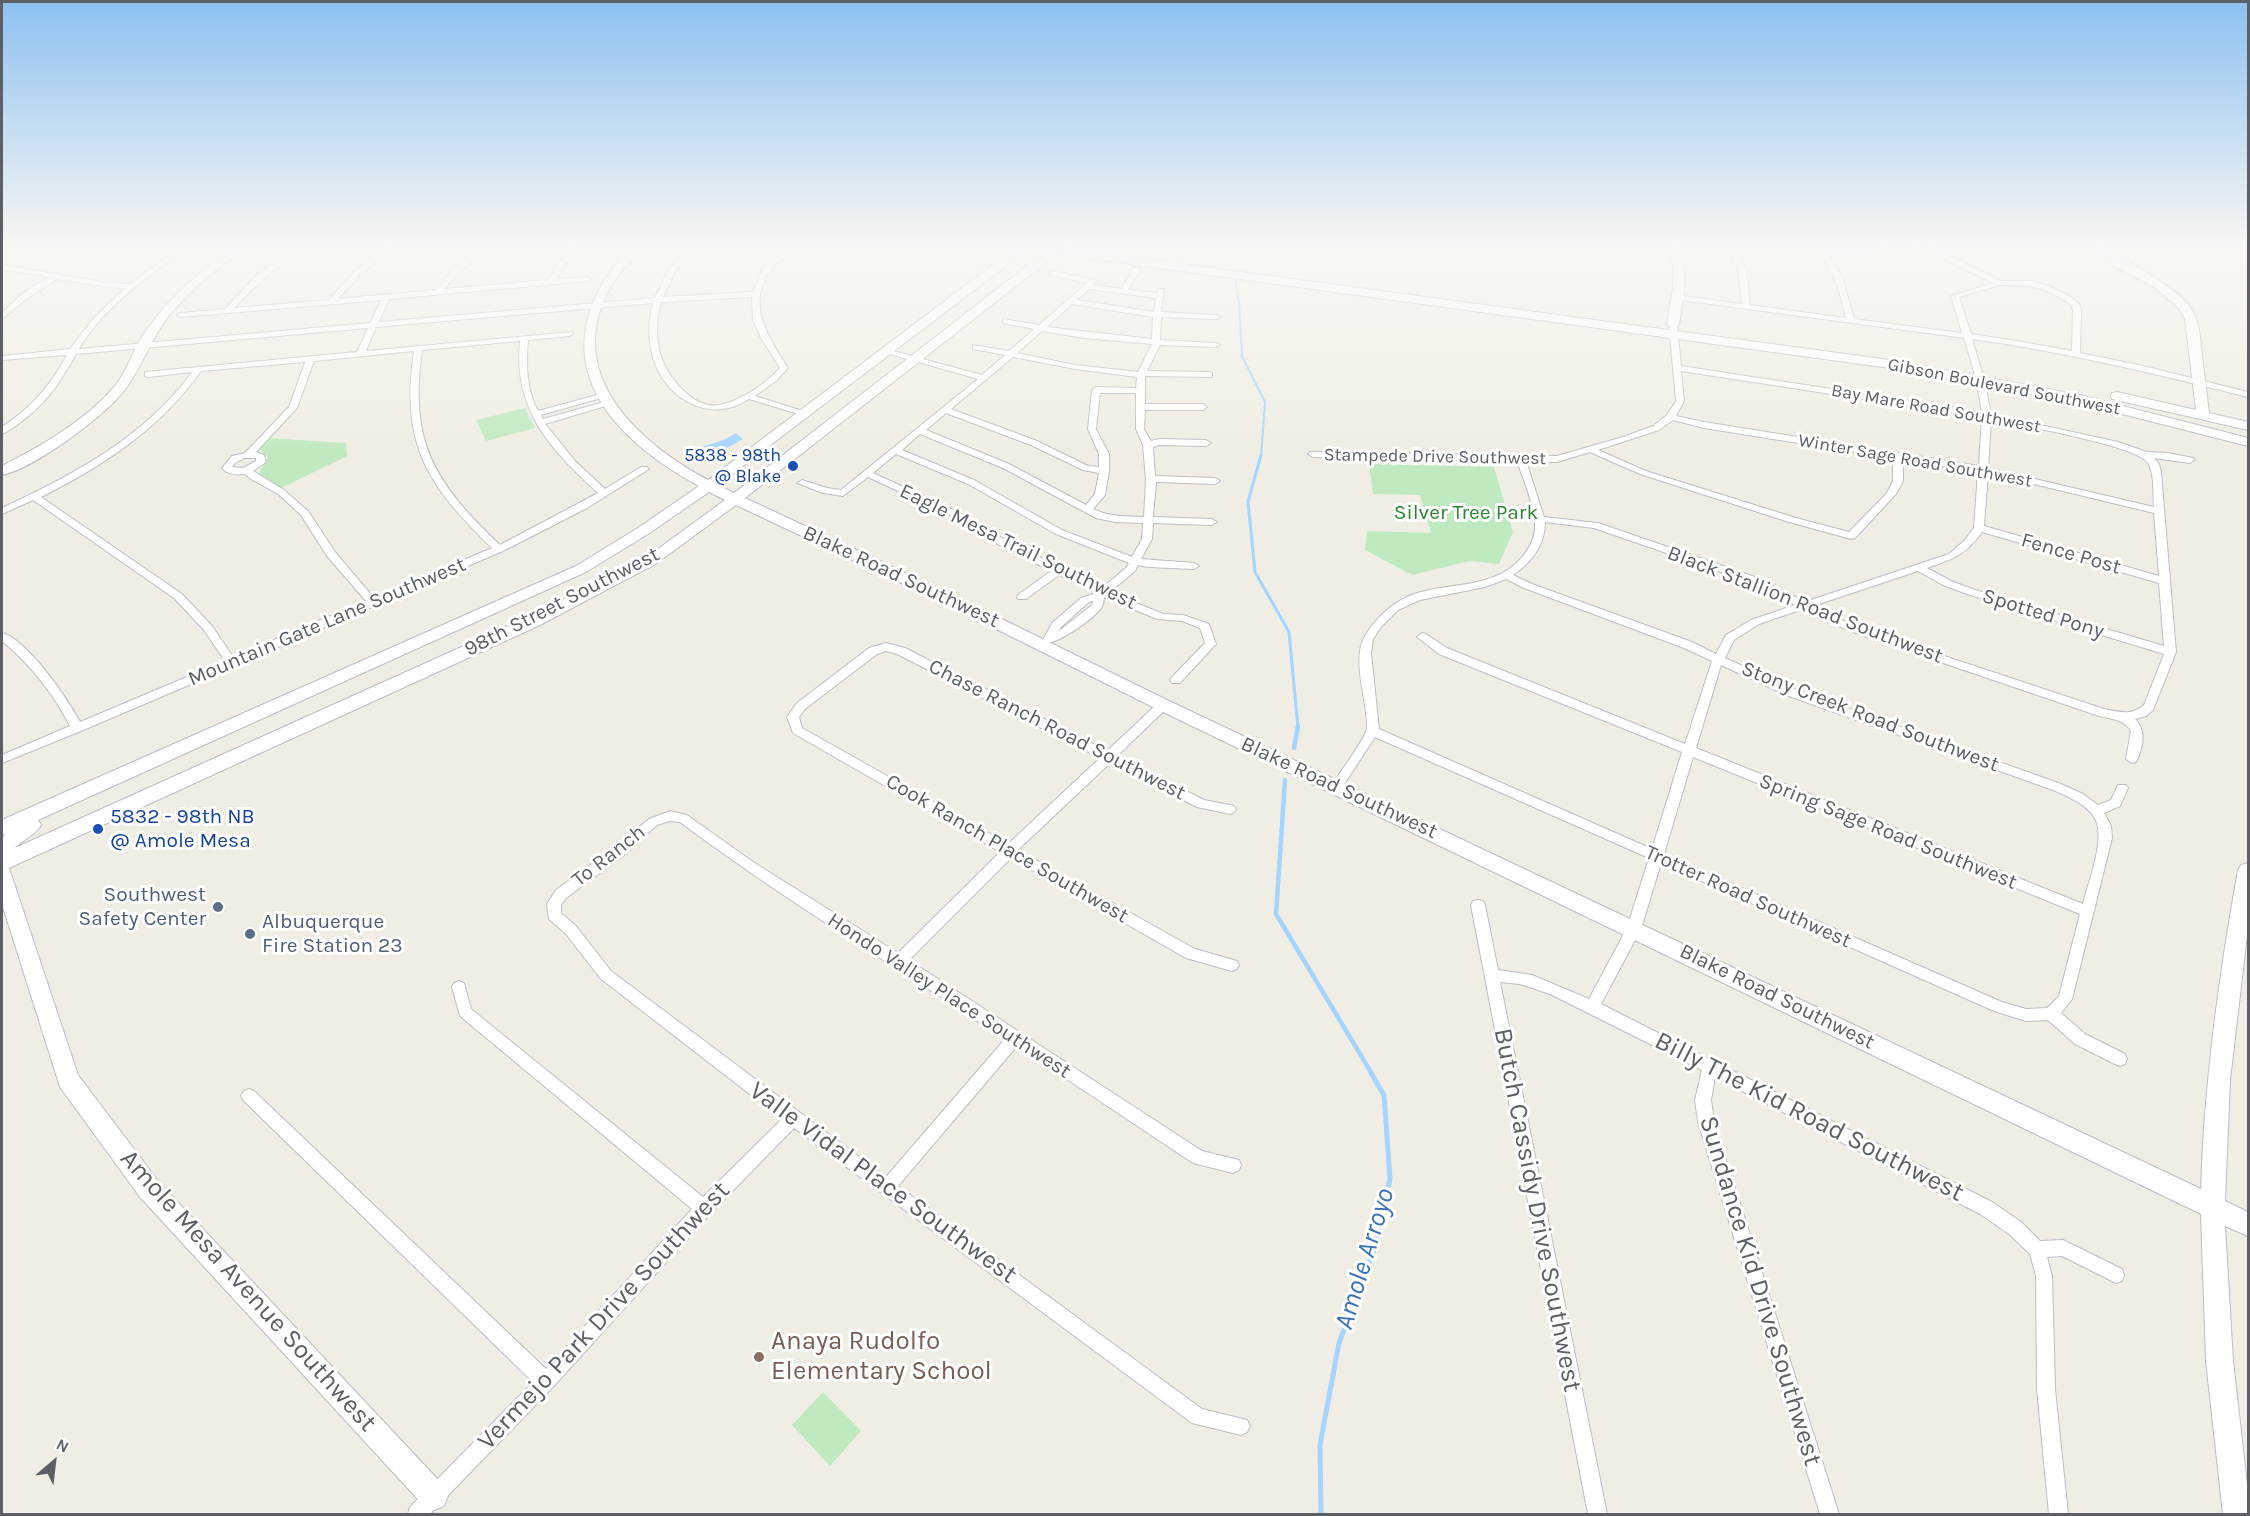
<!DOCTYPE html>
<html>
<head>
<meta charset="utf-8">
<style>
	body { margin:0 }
	#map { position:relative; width:2250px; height:1516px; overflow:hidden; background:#f0eee4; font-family:Karla,sans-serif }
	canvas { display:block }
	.frame { position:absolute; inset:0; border:3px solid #5c6066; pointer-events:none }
	.north { position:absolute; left:24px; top:1432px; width:60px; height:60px; -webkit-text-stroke:4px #fff; paint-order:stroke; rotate:28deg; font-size:16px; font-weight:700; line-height:24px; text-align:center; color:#5c6066 }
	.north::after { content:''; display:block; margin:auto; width:21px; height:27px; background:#5c6066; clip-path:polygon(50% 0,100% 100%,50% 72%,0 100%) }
</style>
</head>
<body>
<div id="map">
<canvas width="2250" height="1516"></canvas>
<div class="frame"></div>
<div class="north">N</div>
</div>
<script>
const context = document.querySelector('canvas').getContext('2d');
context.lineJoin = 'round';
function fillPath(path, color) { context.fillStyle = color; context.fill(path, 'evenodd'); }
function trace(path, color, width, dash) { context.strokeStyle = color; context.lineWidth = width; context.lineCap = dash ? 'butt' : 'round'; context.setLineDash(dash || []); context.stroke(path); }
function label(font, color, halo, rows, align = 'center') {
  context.font = font + ' Karla,sans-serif'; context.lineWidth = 6; context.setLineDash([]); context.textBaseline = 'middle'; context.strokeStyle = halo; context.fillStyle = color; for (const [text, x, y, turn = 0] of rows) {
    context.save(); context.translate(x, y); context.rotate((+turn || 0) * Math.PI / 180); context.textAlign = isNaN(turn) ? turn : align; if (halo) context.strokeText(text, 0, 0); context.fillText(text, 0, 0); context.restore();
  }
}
fillPath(new Path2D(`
	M525,408L535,428L486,441L476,420Z
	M268,438L346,443L347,456L281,488L259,473L268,458L259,447Z
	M1369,464L1494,467L1513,532L1499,564L1469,561L1412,575L1365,550L1367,531L1431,533L1420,495L1373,494Z
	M823,1392L861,1431L830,1466L792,1425Z`), '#bfeac0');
fillPath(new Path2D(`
	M736,433L743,439L711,457L695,450C712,442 719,444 736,433Z`), '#a5d5ff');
trace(new Path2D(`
	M1231,244L1232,258
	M1235,280L1239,303L1242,356L1265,402L1261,457`), '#a5d5ff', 2);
trace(new Path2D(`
	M1261,455L1248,502L1255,572L1289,632L1298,728`), '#a5d5ff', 3);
trace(new Path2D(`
	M1294,748L1298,726
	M1285,780L1276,914L1372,1074`), '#a5d5ff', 4.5);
trace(new Path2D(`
	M1321,1514L1320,1445L1339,1343L1374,1250L1390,1179L1384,1095L1371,1073`), '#a5d5ff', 5);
const street = new Path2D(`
	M185,244H194C184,252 173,259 163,266C131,289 99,315 79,349L370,323L381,300L181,317L177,315L181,313L225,309L257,275L298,244H307L263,279L234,308L329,300C343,284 378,244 399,244L359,276L338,299L436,290C448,275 473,244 494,244L459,272L444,289L549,280L557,264L578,244H586L563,267L557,279L587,277L591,279L587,281L389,299L379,322L655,298L669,269L692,244H700L676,270L663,297L753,292L764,267L783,249V244H791C791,255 777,261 771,269C745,304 769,338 788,368L776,381L755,396L809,413L805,416L749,399C707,427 659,395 651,349C648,334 649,318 653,303L376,327L366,351L572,332L573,334L569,336L528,340C526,365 526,388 538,411L604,393L608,396L541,415L543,419L608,401L612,404L545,424L547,426L575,461L605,489L641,467H647L649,469L587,508L503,551L81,731L2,763V755L70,726C53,693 31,665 2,641V633C27,639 68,699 80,722L225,661L204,630L174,598L33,500L2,514V508C73,475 145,437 192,372L148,377L145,376V372L357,352L368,328L76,354C61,381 47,403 22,421C16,426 9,431 2,434V427C33,406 49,387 67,355L2,360V356L70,349L93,319L125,288L109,287L57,279L28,298L2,319V313L22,294L49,277L2,269V265L109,283L130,284ZM752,297L753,320L761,338L780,368C766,384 730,409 708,405C699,403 690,397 684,391C658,367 652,335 661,302ZM520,341C513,410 550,449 598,493L500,545C434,482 409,443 422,350ZM414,351C400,444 427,485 492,548L374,598L335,552L308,511L284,490L253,471L266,462L264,455L256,452L297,408L314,361ZM305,362L289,407L245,453L232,456L222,468C228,475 237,475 245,474L251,479L278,494L301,515L327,556L366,601L233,657L212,626L182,594L41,497C103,466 160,429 201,371ZM244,458H256V461L243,468L232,467L235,463Z
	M1724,244H1732L1746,269L1750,305L1846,318C1840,289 1831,267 1813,244H1821L1827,252H1862L1903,244H1927L2001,281H2031L2049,286L2071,297L2079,304L2081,310L2080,353L2139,365L2248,392V397C2157,374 2065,352 1972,339L1984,379L1991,414L2118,442L2147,452L2168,453L2193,458L2195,460L2190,463L2154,458L2159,464L2161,472L2176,652L2153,710L2146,716L2135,719C2147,731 2143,748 2136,762L2132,763L2126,759L2131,731C2124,719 2111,719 2099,716L1861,635L1821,619L1803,609L1759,624L1734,640L1725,658L1794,689L2061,784L2083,794L2098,805L2111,800L2118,785H2126L2128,788L2120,806L2104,813L2111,826L2112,838L2072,999L2061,1013L2085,1034L2125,1054L2127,1059L2125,1064L2120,1066L2115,1064L2075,1044L2048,1020L2026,1021L1994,1011L1661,863L1641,929L1601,1004L1992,1202L2021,1222L2040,1241L2063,1240L2122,1269L2124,1275L2122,1281L2116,1283L2062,1256L2047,1257L2052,1276L2055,1389L2068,1514H2049L2037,1389L2036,1276L2030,1254L2009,1234L1980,1214L1715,1077L1711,1100L1714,1122L1839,1514H1820L1698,1122L1695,1100L1702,1070L1550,994L1520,984L1500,982L1607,1514H1588L1471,905L1473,901L1478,900L1483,901L1485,905L1498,970L1532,975L1589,999L1627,928L1649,858L1375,737L1341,789H1333L1331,786C1338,775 1366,738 1367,728C1368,701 1350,658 1366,634C1378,616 1393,602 1414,594C1451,582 1497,589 1523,556C1531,546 1536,535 1535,522C1534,504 1523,479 1517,461L1313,457L1308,454L1310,452L1557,456L1623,437L1653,426L1667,415L1676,401L1669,325L1673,323L1677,325L1681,366L1982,412L1976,379L1964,338L1673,299L1672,297L1676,295L1742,304L1738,269ZM1918,246L1993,283L1951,296L1962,333L1854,319L1843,279L1830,256H1862ZM2000,285C2031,285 2046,287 2071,305L2073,310L2072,351L2017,341L1971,334L1959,297ZM1681,371L1982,417L1979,466L1704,422L1676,416L1684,401ZM1991,419C2018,425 2134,445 2147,462C2155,472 2153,494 2154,507L1988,468ZM1673,420L1704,428L1893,458V481L1887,493L1849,532L1796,518L1646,471L1598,450L1659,430ZM1590,452L1640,474L1789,522L1851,539L1855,538L1896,494L1903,481V459L1978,472L1974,528L1964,541L1949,554L1805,602L1755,577L1598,523L1544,517L1526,461L1557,462ZM1988,473L2154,513L2159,576L1984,526ZM1545,522L1594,528L1747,581L1795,605L1751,620L1726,635L1716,654L1692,642L1532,584L1513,575C1532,562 1545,545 1545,522ZM1982,532L2159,583L2164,646L1975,590L1951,581L1927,568C1953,559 1966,555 1982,532ZM1918,571L1943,585L1967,594L2164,654L2144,705C2131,716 2120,712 2104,709L1869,631L1829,615L1813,606ZM1506,579L1524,588L1684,648L1712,661L1685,744L1447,648L1426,634L1422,633L1417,637L1439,654L1682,752L1652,849L1379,729L1371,653L1373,639L1381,627L1398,610L1420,600L1485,587ZM1721,665L1786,695L2053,790C2066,796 2082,802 2092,814C2109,833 2088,881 2083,904L1696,748ZM1693,757L2080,914L2059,996L2047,1008L2026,1009L2002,1002L1664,854Z
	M2134,244H2142L2138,258L2124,265H2118V261L2132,255Z
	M2240,244H2248V265L2244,263Z
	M1134,267L1141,269L1128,290L1157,293L1158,289H1164L1161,312L1216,315L1220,317L1216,319L1161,317L1160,340L1216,343L1220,345L1216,347L1160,345L1147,371L1209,372L1212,373V377L1145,376V404H1203L1207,407L1203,410H1145L1144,429L1151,441L1159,439L1206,440L1211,443L1206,446L1159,445L1153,447L1155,476L1215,478L1220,481L1215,484L1156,482L1153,517L1212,519L1217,522L1212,525L1153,523L1152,539L1141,559L1194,563L1199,566L1194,569L1148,567L1138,565L1135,571L1110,592L1163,614L1183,615L1209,624L1216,644L1180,683H1172L1170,680L1172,677L1205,643L1200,628L1182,621L1157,619L1104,597C1104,599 1103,605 1102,607C1095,618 1057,645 1044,643L1043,640L1052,623L1081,598L1096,593L1059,575L1026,599H1018L1017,597L1018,595L1051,571L1001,546L952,516L868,477L843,496L823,493L797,483L802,480L827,488L841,490L978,379L886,353V349L982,375L1005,355L973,349V345L1009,351L1034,329L1003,323V319L1039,325L1087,283L1050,275V271L1096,280L1097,282L1094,285L1121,289ZM1089,289L1156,298L1154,312L1077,300ZM1072,304L1153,317L1152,339L1047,327ZM1042,331L1084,338L1152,344L1138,372L1075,365L1017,353ZM1013,357L1075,369L1137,377L1136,388L1096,387L1092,390L1088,429L1099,454V467L1088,466L1037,441L951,409ZM1100,393H1136V429L1143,445L1146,479L1144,517C1126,516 1109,517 1093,509L1105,495L1109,471V454L1096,429ZM946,413L1031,445L1083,470L1099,473L1095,494L1086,505L1009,464L926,430ZM920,434L1003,468L1096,518L1115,522L1143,523L1142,539L1132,557L1062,530L974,480L902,450ZM896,454L968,484L1056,534L1129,563L1127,567L1102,588L1009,542L958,512L873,473ZM1093,601L1092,605L1059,631L1061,627L1089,602Z
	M886,643L905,648L1107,751L1159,702H1167L1169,705L1167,708L1117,756L1204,800L1234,806L1236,809L1234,812L1230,814L1197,807L1110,763L1018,850L1195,949L1237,961L1239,965L1237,969L1232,971L1186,958L1011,858L909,960L1202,1151L1239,1160L1241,1165L1239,1170L1233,1173L1193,1163L1017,1046L898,1186L1202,1409L1247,1420L1250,1426L1247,1432L1241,1435L1192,1423L794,1128L710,1214L552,1388L430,1514H408L410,1507L533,1382L244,1101L241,1096L244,1091L249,1089L254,1091L546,1369L692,1209L460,1016L452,987L454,983L459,981L464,983L471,1009L703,1197L782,1119L601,979L566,934L549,919L547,904L556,890L613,848L649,819L670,811L687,815L753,862L898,953L1000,852L793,733L787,717L797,703L869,648ZM886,651L897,654L1100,758L1008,844L802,728L799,717L805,709L877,654ZM670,821L680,822C784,900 897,967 1005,1039L886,1177L611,971L576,926L561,913V905L566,898L623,856L657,825Z`);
const secondary = new Path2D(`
	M239,244H251C243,253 231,258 222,266C204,279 187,295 172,312C152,335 144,363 127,387C108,414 34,469 2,475V466C42,445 84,422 114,387C127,372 132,352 143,335C168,298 201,269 239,244Z
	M633,244H644C630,262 613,278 604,300C569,382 643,445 708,480L1015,248L1003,244L1052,247L1060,244L1064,248L1897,361L2080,395L2248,438V446L2079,403L1897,369L1057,254L745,498L961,599L1169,701L2201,1189C2204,1082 2219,976 2238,870L2241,865L2248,863V927L2230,1080L2225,1201L2248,1212V1236L2225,1226L2233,1361L2248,1493V1514H2223L2206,1361L2201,1214L1157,709L950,606L736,505L657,563L540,625L9,868L78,1075L158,1181L444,1486L448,1496L444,1506L434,1510L424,1506L140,1197L60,1087L2,904V839L5,834L2,835V820L576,566L638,528L699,486C594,429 538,345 633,244ZM1027,250L1045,252L734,493L718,485ZM709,492L725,500L647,557L528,617L15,848C23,839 36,835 41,825L38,820L586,572L648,534Z
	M1665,244H1675C1691,270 1683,297 1679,325L1673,329L1667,325C1671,297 1680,270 1665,244Z
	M2073,244C2077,244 2083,243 2087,244C2111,249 2172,285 2188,304C2194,311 2197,320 2199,329L2209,413L2248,422V430L2112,399L2111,396L2112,393L2117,392L2196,410L2185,319L2179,308L2154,287Z`);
trace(street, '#bcbec4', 2);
trace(secondary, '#babdc4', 2);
fillPath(street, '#fff');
fillPath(secondary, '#fff');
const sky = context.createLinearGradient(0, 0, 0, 456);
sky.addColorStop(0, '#8dc1f1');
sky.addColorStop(0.54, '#f8f7f3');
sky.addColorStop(1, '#f8f7f300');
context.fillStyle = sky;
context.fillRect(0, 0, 2250, 456);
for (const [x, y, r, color] of [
	[793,466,6,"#1a4fb4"],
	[98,829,6,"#1a4fb4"],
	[218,907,6,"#5c6f8a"],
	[250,934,6,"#5c6f8a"],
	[759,1357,6,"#8d6e63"]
]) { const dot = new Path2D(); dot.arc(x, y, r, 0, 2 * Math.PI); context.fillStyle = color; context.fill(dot); trace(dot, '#fff', 2); }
label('18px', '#5c6066', '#fff', [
	["Gibson Boulevard Southwest",2004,387,11],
	["Bay Mare Road Southwest",1936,409,10],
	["Stampede Drive Southwest",1435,457,1],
	["Winter Sage Road Southwest",1915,461,10]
]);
label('18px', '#164399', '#fff', [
	["5838 - 98th",781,456],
	["@ Blake",781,477]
], 'right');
label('21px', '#2d8433', '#fff', [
	["Silver Tree Park",1466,513]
]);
label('21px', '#5c6066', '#fff', [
	["Eagle Mesa Trail Southwest",1018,547,26],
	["Fence Post",2071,554,16],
	["Blake Road Southwest",901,577,25],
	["98th Street Southwest",562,602,-27],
	["Black Stallion Road Southwest",1805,605,21],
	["Spotted Pony",2043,614,17],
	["Mountain Gate Lane Southwest",327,622,-23],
	["Stony Creek Road Southwest",1870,717,21],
	["Chase Ranch Road Southwest",1057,730,27],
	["Blake Road Southwest",1339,788,25],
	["Spring Sage Road Southwest",1888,832,22],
	["Cook Ranch Place Southwest",1007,849,30],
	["To Ranch",609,856,-38],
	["Trotter Road Southwest",1748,897,24],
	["Hondo Valley Place Southwest",949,996,33],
	["Blake Road Southwest",1777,997,26]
]);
label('21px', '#164399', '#fff', [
	["5832 - 98th NB",110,817],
	["@ Amole Mesa",110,841]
], 'left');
label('21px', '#4e5e75', '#fff', [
	["Southwest",206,895],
	["Safety Center",206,919],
	["Albuquerque",262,922,"left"],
	["Fire Station 23",262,946,"left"]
], 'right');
label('26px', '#5c6066', '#fff', [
	["Billy The Kid Road Southwest",1809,1117,27],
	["Valle Vidal Place Southwest",883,1183,36],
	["Butch Cassidy Drive Southwest",1537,1210,79],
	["Amole Mesa Avenue Southwest",248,1291,48],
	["Sundance Kid Drive Southwest",1760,1291,73],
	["Vermejo Park Drive Southwest",604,1316,-47]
]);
label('26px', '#785e54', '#fff', [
	["Anaya Rudolfo",771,1342],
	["Elementary School",771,1372]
], 'left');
label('italic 27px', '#3974bb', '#fff', [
	["Amole Arroyo",1365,1259,-73]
]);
</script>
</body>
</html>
